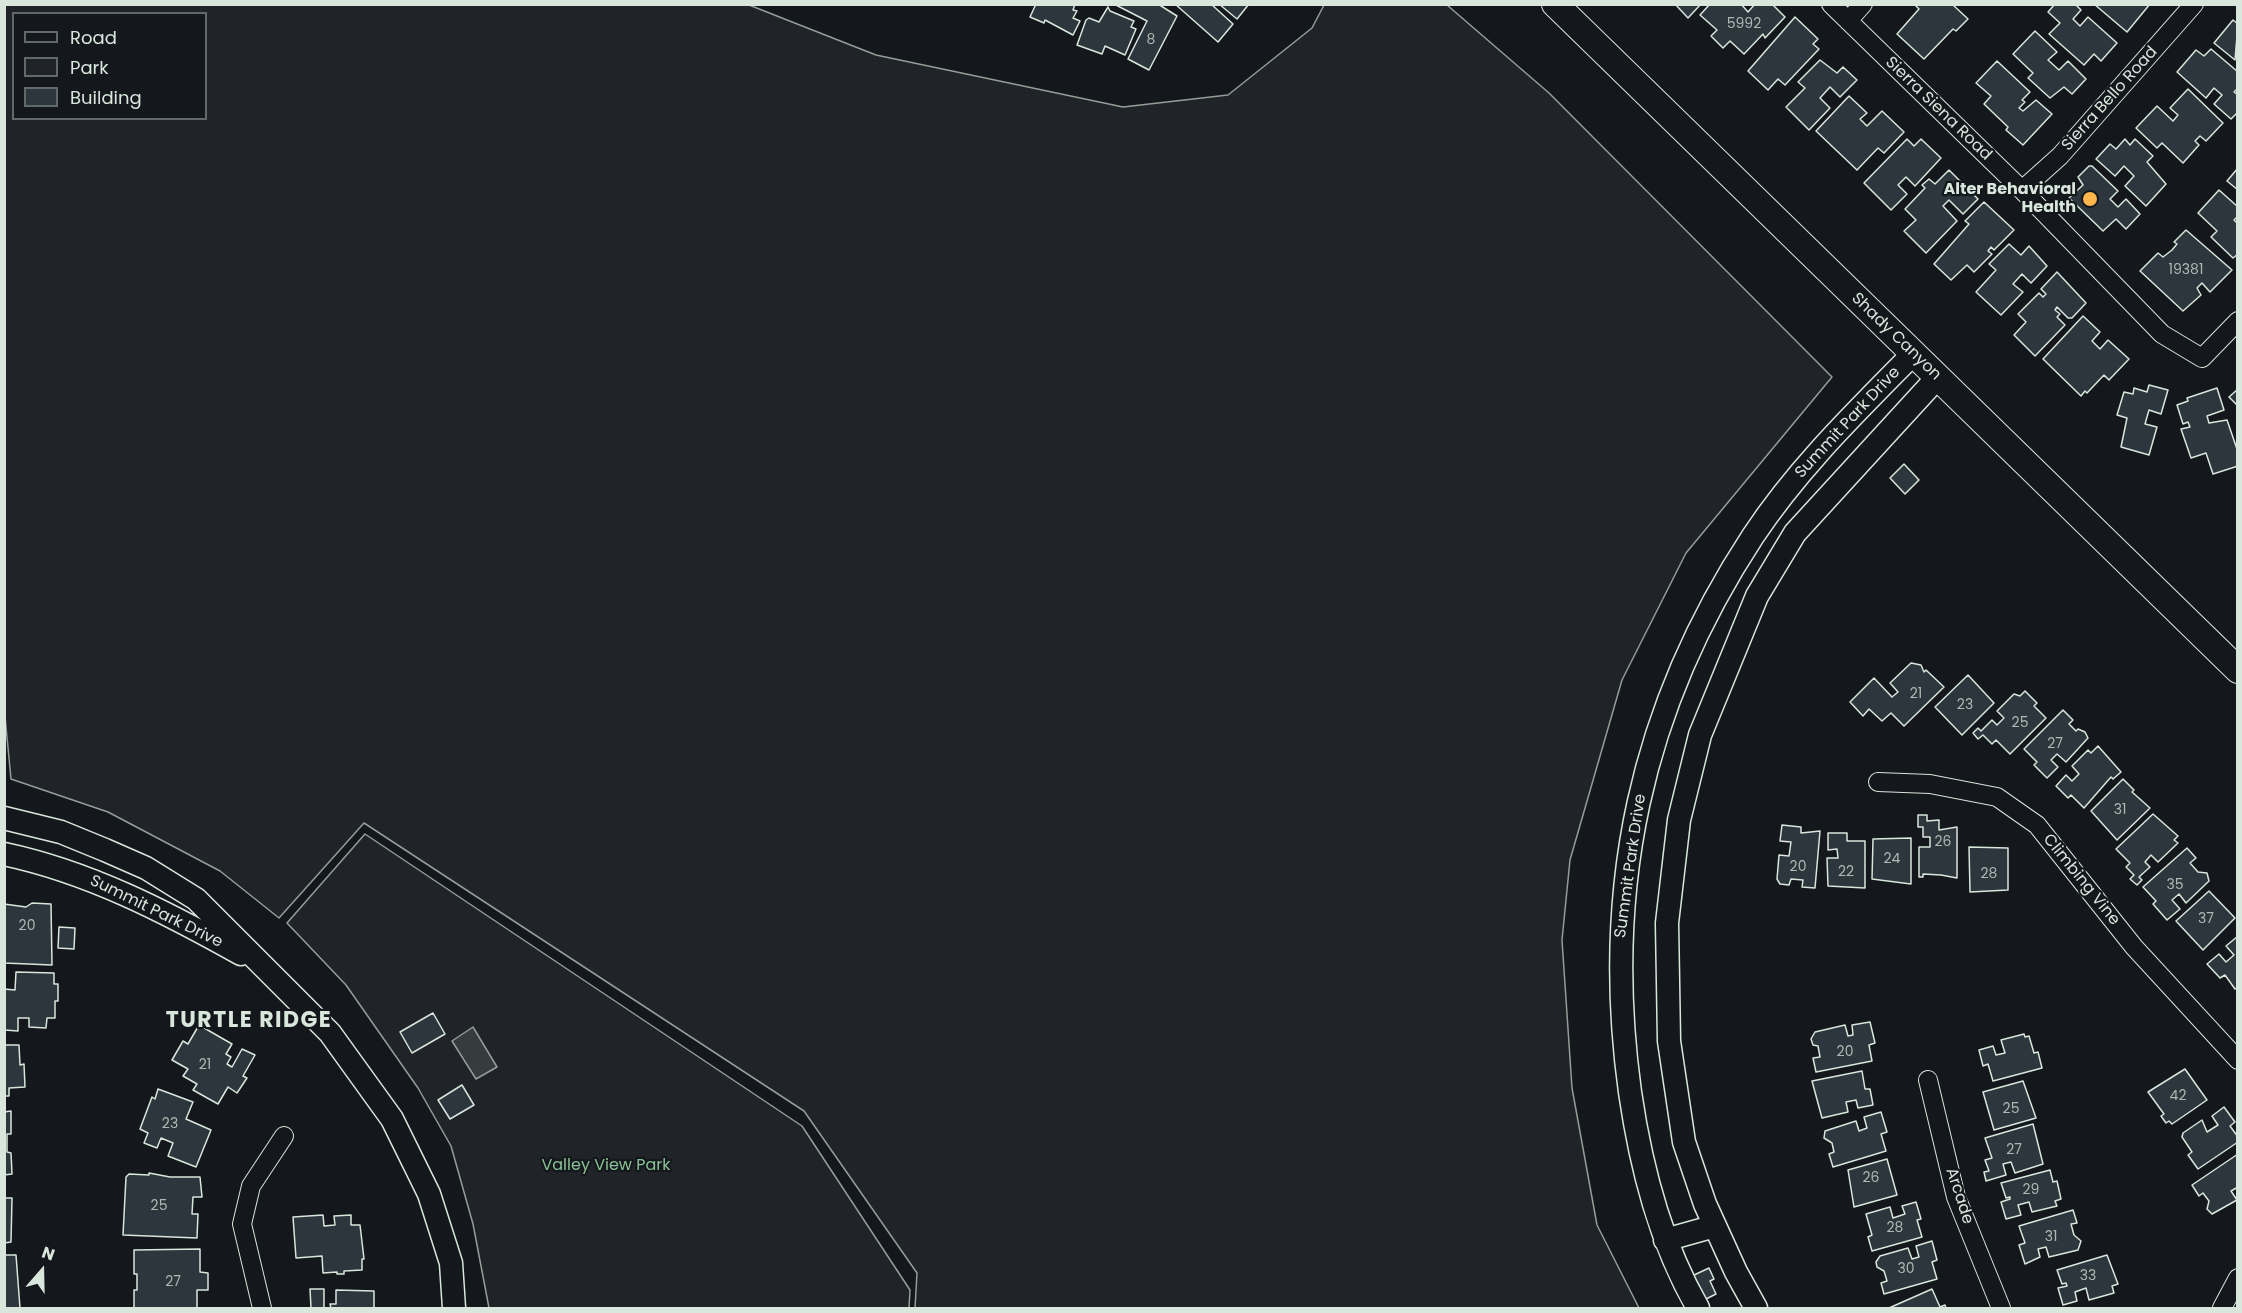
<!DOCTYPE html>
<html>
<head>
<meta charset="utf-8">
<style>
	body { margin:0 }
	#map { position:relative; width:2242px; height:1313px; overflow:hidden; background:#14181c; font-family:Poppins,sans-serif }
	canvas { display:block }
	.frame { position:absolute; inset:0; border:6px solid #d8e6dc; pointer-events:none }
	.legend { position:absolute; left:12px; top:12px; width:195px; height:108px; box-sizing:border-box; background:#14181c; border:2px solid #626a69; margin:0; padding:8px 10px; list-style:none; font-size:18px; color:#d8e6dc }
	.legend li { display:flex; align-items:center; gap:12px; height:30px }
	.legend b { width:30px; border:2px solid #626a69 }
	.north { position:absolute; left:12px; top:1241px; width:60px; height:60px; -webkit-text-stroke:4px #14181c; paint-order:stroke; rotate:20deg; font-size:16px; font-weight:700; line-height:24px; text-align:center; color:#d8e6dc }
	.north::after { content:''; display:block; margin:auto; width:21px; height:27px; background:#d8e6dc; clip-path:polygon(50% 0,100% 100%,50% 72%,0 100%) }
</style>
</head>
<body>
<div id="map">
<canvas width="2242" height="1313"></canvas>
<div class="frame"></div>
<ul class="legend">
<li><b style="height:8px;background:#14181c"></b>Road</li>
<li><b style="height:16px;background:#202428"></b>Park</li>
<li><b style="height:16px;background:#2c363c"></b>Building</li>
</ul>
<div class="north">N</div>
</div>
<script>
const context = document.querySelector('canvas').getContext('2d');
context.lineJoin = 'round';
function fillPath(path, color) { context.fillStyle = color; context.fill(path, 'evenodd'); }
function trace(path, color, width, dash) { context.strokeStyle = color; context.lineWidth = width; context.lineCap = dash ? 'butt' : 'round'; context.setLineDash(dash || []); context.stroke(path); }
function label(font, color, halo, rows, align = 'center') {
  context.font = font + ' Poppins,sans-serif'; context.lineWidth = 4.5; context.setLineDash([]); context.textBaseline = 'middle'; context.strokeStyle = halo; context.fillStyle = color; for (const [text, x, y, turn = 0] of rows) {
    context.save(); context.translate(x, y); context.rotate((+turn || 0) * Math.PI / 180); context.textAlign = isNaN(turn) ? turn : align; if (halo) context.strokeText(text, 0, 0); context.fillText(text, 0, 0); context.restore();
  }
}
const green = new Path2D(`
	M4,5H749L876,55L1123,107L1228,95L1312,28L1324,5H1447L1549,93L1832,377L1686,553L1622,680L1570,860L1562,940L1572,1088L1597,1225L1639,1308H915L917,1273L804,1111L364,823L279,918L220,871L108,812L11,779L4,706ZM14,14H206V118H14Z
	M365,834L802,1126L910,1290L909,1308H489L473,1224L451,1146L418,1088L346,985L287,923Z`);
fillPath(green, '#202428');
trace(green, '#939e99', 1.5);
const water = new Path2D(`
	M473,1027L497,1067L476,1079L452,1041Z`);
fillPath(water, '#363b3e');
trace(water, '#939e99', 1.5);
const building = new Path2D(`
	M1036,4H1075L1073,10L1077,11L1073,18L1080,21L1073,35L1045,20L1044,23L1030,17Z
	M1114,4H1158L1177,16L1149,70L1128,59L1147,21Z
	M1175,4H1211L1233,24L1218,42Z
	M1219,4H1249L1237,19Z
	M1675,4H1701L1688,18Z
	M1710,4H1741L1748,12L1755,4H1772L1785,17L1765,38L1763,34L1744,54L1730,41L1723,48L1711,36L1717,30L1700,15Z
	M1914,4H1952L1968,19L1956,31L1953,29L1924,59L1897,34L1919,9Z
	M2055,4H2075L2081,10L2073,19L2080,26L2088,17L2117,43L2101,61L2094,54L2084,65L2049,34L2060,23L2048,12Z
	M2094,4H2150L2127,32Z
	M1108,7L1110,11L1134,21L1131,27L1136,29L1125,55L1105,46L1102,54L1077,45L1086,20L1089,18L1099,22Z
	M1795,17L1818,39L1813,44L1819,49L1785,85L1778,79L1768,90L1748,71Z
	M2233,20L2238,24L2235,60L2214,43Z
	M2035,31L2057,52L2048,60L2059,70L2068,61L2086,79L2072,94L2064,87L2050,98L2028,78L2033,73L2013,54Z
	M2211,49L2238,72V88L2234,92L2238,95V112L2231,119L2214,104L2222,95L2214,88L2206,98L2177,72L2196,50L2204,56Z
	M1820,60L1837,73L1843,67L1857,80L1840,97L1830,87L1820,98L1830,108L1809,130L1786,107L1805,88L1798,82Z
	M1997,61L2030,92L2022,100L2025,102L2019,108L2023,111L2036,100L2052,114L2023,145L2006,130L2008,127L1984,104L1991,96L1976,83Z
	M2188,89L2223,123L2206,141L2200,136L2195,141L2199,145L2183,163L2162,143L2157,148L2136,128L2157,106L2173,121L2178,115L2170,108Z
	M1849,96L1867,113L1860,119L1867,126L1882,111L1904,132L1884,153L1878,148L1857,170L1816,131Z
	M1907,139L1914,146L1921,139L1941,158L1915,186L1906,177L1898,185L1907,194L1891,210L1864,183Z
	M2125,139L2130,145L2135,139L2153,156L2147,162L2166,184L2146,206L2125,186L2134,176L2124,166L2115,176L2096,159L2110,144L2116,149Z
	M2089,166H2092L2118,191L2110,199L2118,207L2126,199L2140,214L2126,229L2116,219L2103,231L2069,198L2083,185L2078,177Z
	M2238,168V190L2227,181Z
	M1949,170L1978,199L1963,214L1949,200L1943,206L1957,221L1926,253L1904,231L1916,220L1905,209L1925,188L1922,185L1929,179L1935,184Z
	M2219,190L2238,207V216L2234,220L2238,224V254L2233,258L2211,237L2217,231L2198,213Z
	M1984,202L2014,230L1994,250L1991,247L1988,251L1992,254L1974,272L1967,265L1951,280L1934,264L1969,224L1965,221Z
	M2186,230L2232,270L2210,292L2202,283L2197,288L2201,295L2183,311L2140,271L2158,253L2163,257L2172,250L2177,244L2174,242Z
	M2009,244L2021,255L2029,246L2047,266L2031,283L2022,274L2013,284L2023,292L2001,315L1976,292L1996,270L1989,264Z
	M2057,272L2086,303L2072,318H2068L2057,307L2055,310L2060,314L2057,317L2065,325L2035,356L2014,335L2026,322L2018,314L2039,293L2043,297L2046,294L2041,289Z
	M2083,316L2100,332L2092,341L2100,349L2108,340L2129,359L2109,380L2104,375L2087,393L2085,391L2081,396L2043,359Z
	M2149,385L2168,390L2161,414L2149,410L2145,424L2157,427L2149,455L2121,447L2127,418L2117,415L2124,392L2133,394L2134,388L2147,392Z
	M2217,388L2224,410L2207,416L2209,423L2227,420L2238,452V466L2213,474L2206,453L2191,458L2181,429L2190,427L2188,422L2183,424L2177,405L2188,401L2187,398Z
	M2238,389V406L2229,397Z
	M1904,464L1919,480L1905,494L1890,478Z
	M1911,663L1921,665L1924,672L1926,670L1944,687L1904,726L1891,713L1882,721L1869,709L1863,716L1850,702L1874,678L1892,697L1898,692L1890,683Z
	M1968,675L1994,703L1962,735L1935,707Z
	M2025,691L2037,703L2034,706L2046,718L2010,754L1996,740L1992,744L1983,735L1978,739L1973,733L1978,728L1981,731L1992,720L1997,725L2004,718L1997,711L2014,694L2020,696Z
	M2063,710L2073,720L2069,724L2076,731L2078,729L2085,732L2088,738L2066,762L2057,754L2051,760L2058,767L2047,778L2034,765L2037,762L2024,749Z
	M2098,746L2121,772L2113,779L2111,777L2084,808L2071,795L2068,798L2056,786L2066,775L2072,781L2079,774L2072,766L2088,750L2091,753Z
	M2123,779L2134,790L2132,792L2150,808L2117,840L2091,811Z
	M2153,814L2178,836L2174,840L2178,843L2158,862L2151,855L2145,862L2150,867L2139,877L2142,880L2137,885L2130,879L2134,875L2126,867L2130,863L2116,849Z
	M1918,815H1927V821L1939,820V830L1957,827V878L1941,875L1923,874V877H1919V847H1930V837H1923V827H1918Z
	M1782,825L1801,827V833L1820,831L1815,888L1802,887L1803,880L1791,879L1789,885L1780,884L1777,879L1779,855L1789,856L1791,842L1780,841Z
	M1828,833H1847V841H1865V888L1828,886L1827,858H1838L1837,849L1828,850Z
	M1911,838V884L1872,879L1873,839Z
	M1969,847L2008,848V890L1970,892Z
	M2187,848L2196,858L2190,863L2198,872L2207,873L2209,881L2186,903L2179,894L2172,900L2180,909L2167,920L2153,904L2156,901L2143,887Z
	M2209,891L2235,918L2203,950L2176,921Z
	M32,903L51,904L52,965L4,963V904L26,907Z
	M59,927L75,928L74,949L58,948Z
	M2238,936V987L2235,989L2225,975L2220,978L2207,964L2219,954L2226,962L2234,955L2226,946Z
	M16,972L54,973V984H58V1001H55V1018H47L46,1028L29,1027V1018H18V1031L4,1030V989L15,990Z
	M433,1013L445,1034L412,1053L400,1032Z
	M1870,1022L1875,1043L1869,1045L1872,1061L1816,1072L1813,1058L1820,1057L1818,1046L1813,1045L1811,1039L1815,1032L1845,1025L1848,1036L1853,1035L1852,1025Z
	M199,1025L232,1044L226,1054L231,1057L227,1064L232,1067L242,1049L255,1055L243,1076L247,1078L237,1093L228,1087L218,1104L193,1090L197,1084L183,1076L188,1069L172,1060L183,1041L188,1044Z
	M2024,1034L2025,1037L2029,1036L2034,1053L2038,1052L2042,1068L1993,1081L1988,1064L1983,1066L1979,1050L1993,1046L1996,1055L2005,1053L2001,1040Z
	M4,1045H19L20,1065L24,1064L25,1087L9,1088V1096H4Z
	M2185,1069L2207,1100L2172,1124L2169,1121L2166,1123L2161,1116L2164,1114L2148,1092Z
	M1862,1071L1865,1089H1870L1873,1105L1858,1108L1856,1100L1846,1102L1848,1112L1822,1118L1812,1081Z
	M2023,1081L2036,1118L1994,1130L1983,1092Z
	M462,1085L474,1105L450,1119L438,1100Z
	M158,1089L193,1102L186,1119L211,1130L196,1167L168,1156L173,1143L161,1138L157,1148L144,1143L148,1133L140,1129L152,1097L155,1099Z
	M2224,1107L2235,1122L2230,1126L2238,1137V1142L2198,1169L2188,1155L2192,1152L2182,1137L2183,1133L2202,1120L2207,1132L2218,1125L2212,1116Z
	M11,1111V1134H7V1152L11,1153L12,1174L4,1175V1112Z
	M1881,1112L1887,1132L1881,1134L1886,1151L1833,1167L1829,1154L1834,1152L1832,1143L1824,1138L1825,1131L1856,1121L1859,1131L1867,1128L1864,1117Z
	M2033,1124L2043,1164L2015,1173L2011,1162L2003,1164L2006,1175L1986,1181L1984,1172L1989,1171L1985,1160L1992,1158L1985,1138Z
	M2238,1154V1187L2231,1191L2237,1200L2212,1214L2207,1209L2209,1201L2203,1193L2199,1196L2192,1185Z
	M1887,1159L1897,1195L1854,1207L1848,1170Z
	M2050,1170L2053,1182L2057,1181L2061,1199L2055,1201L2057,1206L2032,1212L2029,1202L2018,1205L2021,1215L2006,1219L2001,1202L2010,1199V1197L2006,1198L2001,1183Z
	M149,1173L170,1177H200L202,1197H193L192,1214H198L197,1238L123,1235L126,1177L129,1174L149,1175Z
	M4,1198H12L11,1242L4,1243Z
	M1916,1202L1921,1219L1917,1220L1922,1237L1872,1251L1868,1237L1872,1235L1866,1214L1890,1207L1893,1218L1905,1214L1902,1206Z
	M2073,1210L2077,1223L2071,1224L2074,1235L2081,1241L2078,1250L2049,1257L2046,1247L2038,1249L2040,1257L2025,1264L2019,1245L2025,1243L2019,1226Z
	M323,1215L324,1226L335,1225L334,1216L351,1215V1225H360L364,1259H362V1270L344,1271V1274H337V1272L323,1273L322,1256L296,1258L293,1217Z
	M1932,1241L1937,1260L1932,1262L1937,1279L1884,1294L1881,1283L1887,1281L1884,1271L1877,1267L1876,1262L1880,1256L1908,1248L1912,1259L1919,1257L1916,1246Z
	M200,1249V1272L208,1273V1290H197V1308H134V1290H137V1274H134V1250Z
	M4,1255H16L20,1308H4Z
	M2107,1255L2118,1284L2112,1286L2114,1293L2089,1300L2086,1288L2075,1292L2077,1301L2063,1305L2058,1288L2067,1286L2066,1283L2062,1284L2057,1270Z
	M1709,1268L1714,1279L1710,1281L1716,1294L1702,1301L1692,1276Z
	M310,1289H324V1308H311Z
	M1932,1289L1940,1307L1945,1305L1946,1308H1889Z
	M336,1290L374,1291V1308H331L330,1304H336Z`);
fillPath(building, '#2c363c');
trace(building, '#d8e6dc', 1.5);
const minor = new Path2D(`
	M1831,4L2022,190L2162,334L2202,358L2238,321
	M1848,21L1863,4
	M2022,190L2060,156L2194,4
	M1878,782L1930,784L1997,797L2037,825L2134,947L2238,1060
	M1928,1080L1956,1197L2001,1308
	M262,1308L242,1224L251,1186L284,1136
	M2222,1308L2238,1278`);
const tertiary = new Path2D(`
	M4,818L61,832L105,850L146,868L196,899L330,1033L392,1119L429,1194L451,1263L454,1308
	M4,854C89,872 166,912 241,954
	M1665,1240L1715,1226
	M1698,1308C1660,1242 1641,1168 1630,1092C1602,890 1640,708 1753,536C1798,468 1856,412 1913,354
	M1756,1308L1736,1272L1705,1204L1684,1142L1669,1041L1667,923L1679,820L1700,735L1757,596L1795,533L1937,378`);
const secondary = new Path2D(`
	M1555,4L2238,670`);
trace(minor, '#d8e6dc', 20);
trace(tertiary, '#d8e6dc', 25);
trace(secondary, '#d8e6dc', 28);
trace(minor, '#14181c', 18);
trace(tertiary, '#14181c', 22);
trace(secondary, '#14181c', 26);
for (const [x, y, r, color] of [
	[2090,199,8,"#ffb74d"]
]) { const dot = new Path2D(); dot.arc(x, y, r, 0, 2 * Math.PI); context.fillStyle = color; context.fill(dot); trace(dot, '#14181c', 2); }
label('14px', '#adbab4', null, [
	["5992",1744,24],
	["8",1151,40],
	["19381",2186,270],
	["21",1916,694],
	["23",1965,705],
	["25",2020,723],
	["27",2055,744],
	["31",2120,810],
	["26",1943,842],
	["24",1892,859],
	["20",1798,867],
	["22",1846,872],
	["28",1989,874],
	["35",2175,885],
	["37",2206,919],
	["20",27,926],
	["20",1845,1052],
	["21",205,1065],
	["42",2178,1096],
	["25",2011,1109],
	["23",170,1124],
	["27",2014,1150],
	["26",1871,1178],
	["29",2031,1190],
	["25",159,1206],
	["28",1895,1228],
	["31",2051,1237],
	["30",1906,1269],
	["33",2088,1276],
	["27",173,1282]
]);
label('16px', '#d8e6dc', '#14181c', [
	["Sierra Bello Road",2110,99,-48],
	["Sierra Siena Road",1938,109,44],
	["Shady Canyon",1896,337,44],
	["Summit Park Drive",1848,423,-47],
	["Summit Park Drive",1631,866,-82],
	["Climbing Vine",2081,880,51],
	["Summit Park Drive",156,912,26],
	["Arcade",1959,1196,72]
]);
label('bold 16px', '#d8e6dc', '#14181c', [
	["Alter Behavioral",2076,190],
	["Health",2076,208]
], 'right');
label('16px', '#8ac095', '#14181c', [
	["Valley View Park",606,1166]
]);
context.letterSpacing = '1.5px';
label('bold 22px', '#d8e6dc', '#14181c', [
	["TURTLE RIDGE",249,1021]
]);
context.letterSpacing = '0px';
</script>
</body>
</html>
